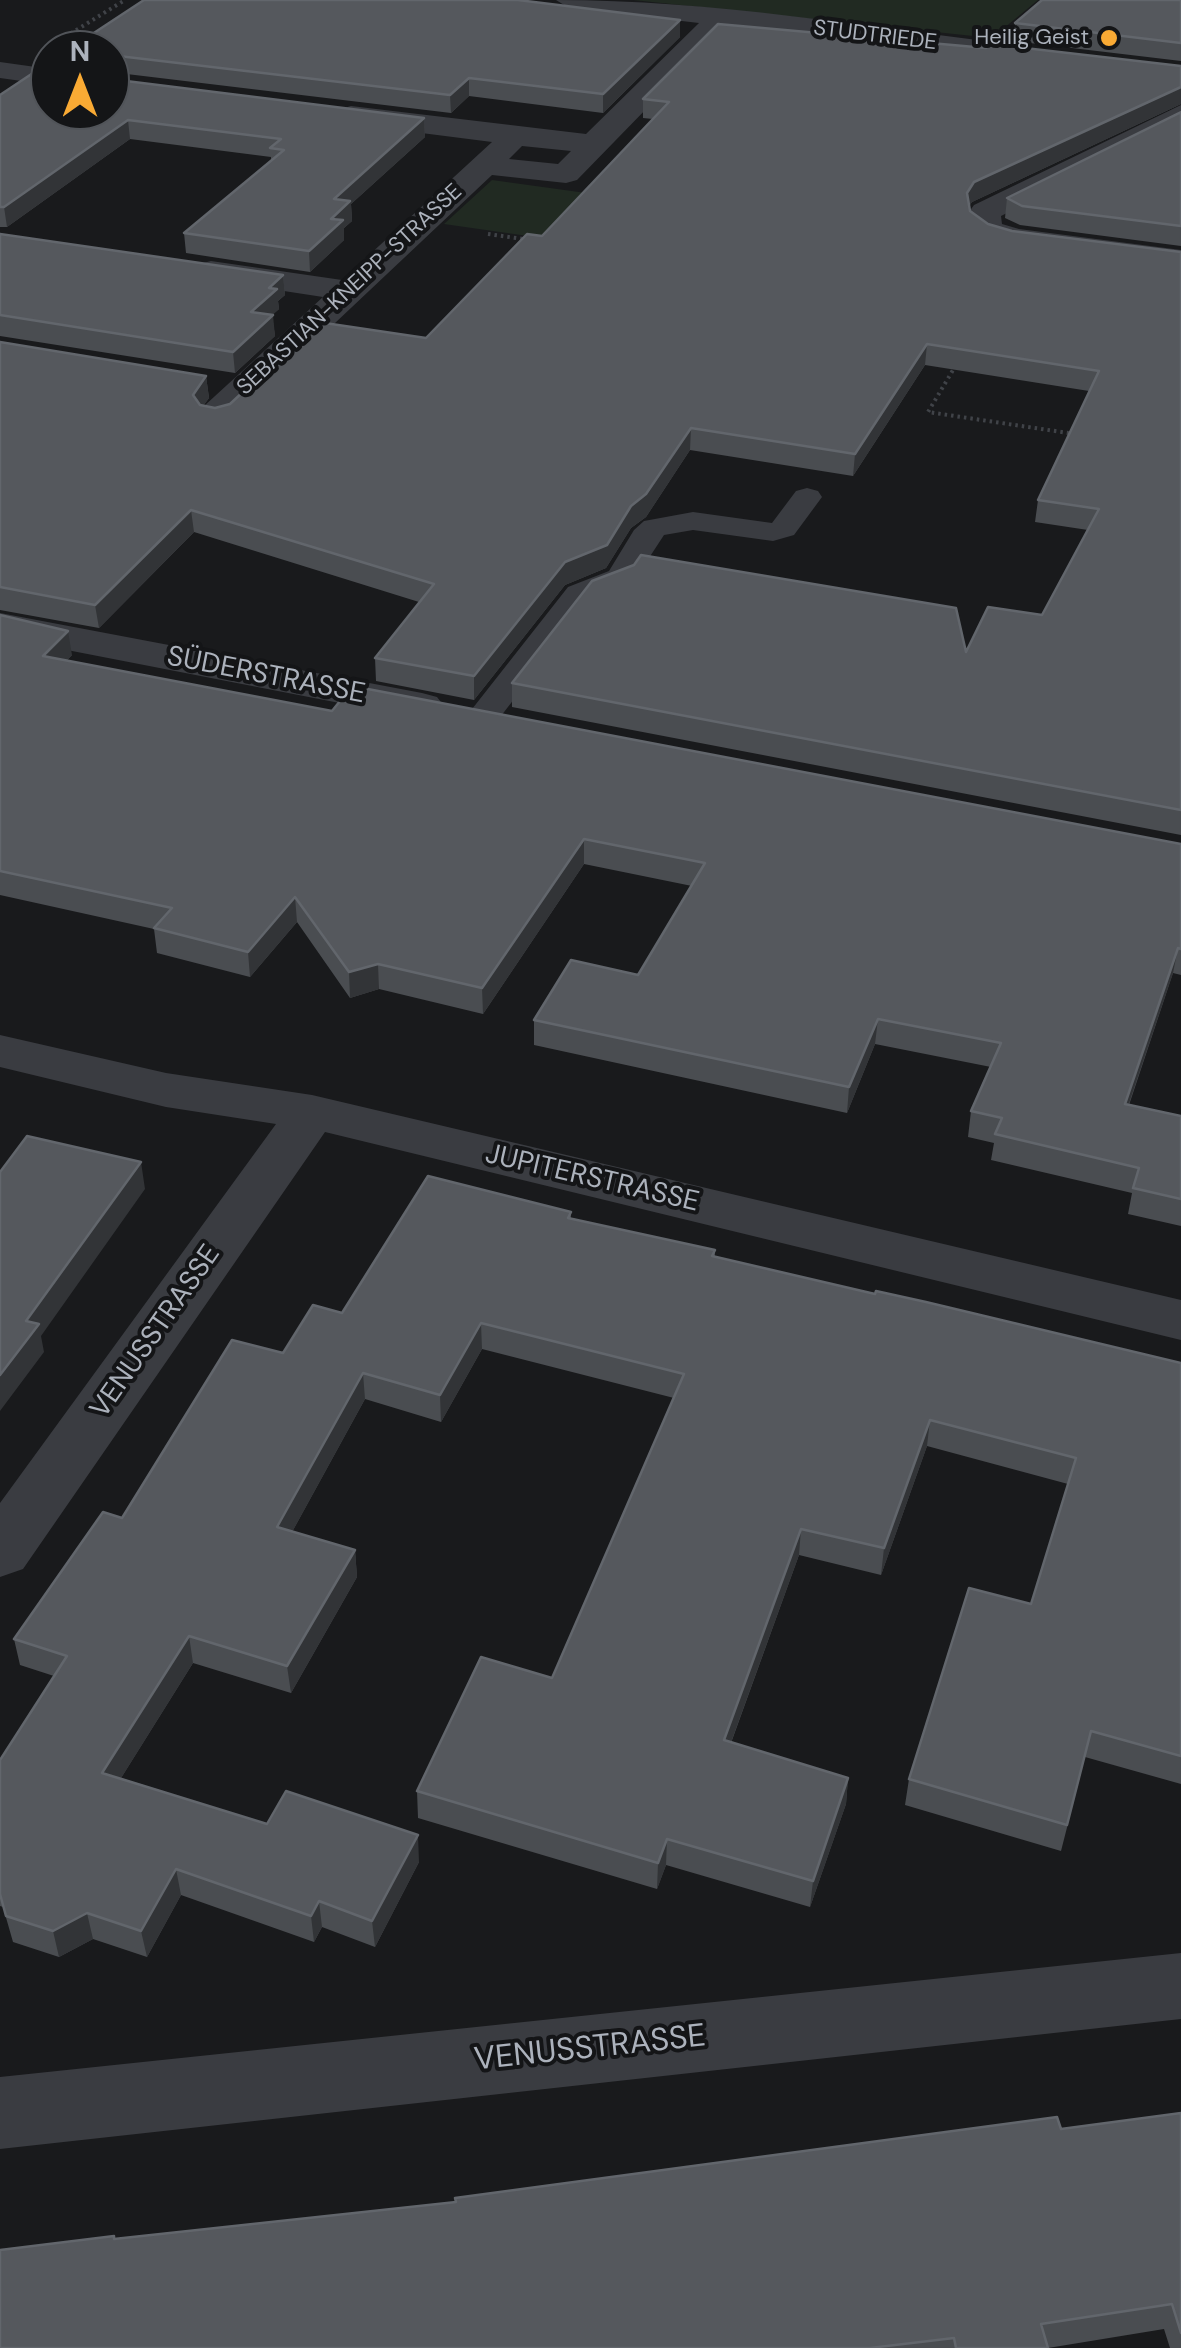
<!DOCTYPE html>
<html>
<head>
<meta charset="utf-8">
<style>
	body { margin:0 }
	#map { position:relative; width:1181px; height:2348px; overflow:hidden; background:#191a1c; font-family:"DM Sans",sans-serif }
	canvas { display:block }
	.north { position:absolute; left:30px; top:30px; width:100px; height:100px; box-sizing:border-box; background:#141517; border:2px solid #515459; border-radius:50%; rotate:0deg; font-size:28px; font-weight:700; line-height:40px; text-align:center; color:#acb2bc }
	.north::after { content:''; display:block; margin:auto; width:35px; height:45px; background:#f9aa34; clip-path:polygon(50% 0,100% 100%,50% 72%,0 100%) }
</style>
</head>
<body>
<div id="map">
<canvas width="1181" height="2348"></canvas>
<div class="north">N</div>
</div>
<script>
const context = document.querySelector('canvas').getContext('2d');
context.lineJoin = 'round';
function fillPath(path, color) { context.fillStyle = color; context.fill(path, 'evenodd'); }
function trace(path, color, width, dash) { context.strokeStyle = color; context.lineWidth = width; context.lineCap = dash ? 'butt' : 'round'; context.setLineDash(dash || []); context.stroke(path); }
function label(font, color, halo, rows, align = 'center') {
  context.font = font + ' "DM Sans",sans-serif'; context.lineWidth = 8; context.setLineDash([]); context.textBaseline = 'middle'; context.strokeStyle = halo; context.fillStyle = color; for (const [text, x, y, turn = 0] of rows) {
    context.save(); context.translate(x, y); context.rotate((+turn || 0) * Math.PI / 180); context.textAlign = isNaN(turn) ? turn : align; if (halo) context.strokeText(text, 0, 0); context.fillText(text, 0, 0); context.restore();
  }
}
fillPath(new Path2D(`
	M633,0H1038L992,38Z
	M492,180L825,226L787,273L444,224Z`), '#212a22');
trace(new Path2D(`
	M65,37L125,0
	M488,234L530,240
	M956,365L928,412L1075,434`), '#404348', 4, [2.5, 4]);
fillPath(new Path2D(`
	M807,488L818,491L822,497L794,535L773,541L693,530L664,535L632,584L590,601L494,725H470L465,718L568,587L609,571L634,530L644,521L693,512L772,523L796,491Z`), '#3a3c41');
fillPath(new Path2D(`
	M556,0C712,0 869,27 1024,46L1038,54L1024,62L726,27L577,180L566,183L492,175L229,423L216,426L203,423L198,415L203,407L323,297L199,278L195,271L199,264L211,261L342,280L492,142L351,124L341,121L336,115L341,109L351,106L586,134L699,23L569,8ZM522,146L571,151L558,164L509,159Z
	M0,62L50,69V85L0,78Z
	M1181,105V125L1001,216L1002,224L1019,229L1181,250V270C1146,265 994,253 975,234C969,229 970,219 969,212L974,205Z
	M0,613L422,693L437,697L444,706L437,715L422,719L0,637Z
	M0,1035L166,1073L312,1095L1181,1300V1340L325,1132L23,1569L0,1577V1503L276,1124L166,1107L0,1067Z
	M1181,1953V2019L0,2149V2077Z`), '#3a3c41');
fillPath(new Path2D(`
	M1181,0V61L1013,41L1015,23Z
	M680,37L603,113L469,96L451,113L110,72V50Z
	M1181,66V104L972,202L969,206L970,211L988,224L1012,231L1181,252V835L512,707V683L966,652L1042,615L1088,530L1035,522L1038,500L1089,391L925,365L853,476L690,450L646,517L631,528L606,568L565,585L474,700L376,681L375,658L419,602L194,532L99,628L0,610V342L206,376L209,398L203,406L215,408L426,338L542,236L653,119L643,118V99Z
	M0,95L50,110L424,118L425,137L351,204L352,221L344,228V240L310,272L186,253L184,233L271,161V157L130,139L7,227H0Z
	M1181,112V246L1020,225L1005,218L1007,198Z
	M0,234L283,275L285,295L278,301L279,309L272,315L275,336L235,373L0,336Z
	M0,615L72,655L66,661L332,711L1181,844V975L1173,973L1129,1105L1181,1116V1226L1128,1214L1132,1193L991,1160L994,1143L968,1137L971,1111L991,1067L875,1044L847,1113L534,1045V1020L638,975L692,886L584,864L483,1014L379,989L350,998L297,922L250,977L157,953L154,929L0,895Z
	M571,1212V1218L715,1250V1257L1181,1363V1784L1085,1757L1061,1851L905,1805L909,1779L1031,1604L1068,1484L927,1446L881,1575L799,1555L731,1743L848,1778L846,1804L810,1907L666,1865L657,1889L418,1818L417,1791L552,1678L674,1398L482,1349L441,1422L365,1399L292,1532L355,1550L357,1577L291,1693L193,1663L121,1778L267,1824L419,1862L375,1947L322,1927L314,1942L181,1895L147,1957L93,1939L59,1957L13,1942L3,1907L0,1906V1760L54,1676L20,1665L14,1639L122,1518L283,1353L342,1313Z
	M1181,2113V2348H1170L1164,2329L1048,2348H0L115,2239L456,2202L1061,2129Z`), '#4a4d51');
fillPath(new Path2D(`
	M680,20V37L603,113V94Z
	M469,78V96L451,113L450,95Z
	M1181,87V104L972,202L965,212L967,193L974,182Z
	M424,118L425,137L351,204L352,221L344,228V240L310,272L309,251L331,219L334,199Z
	M128,120L130,139L7,227L4,207Z
	M283,275L285,295L278,301L279,309L253,333L251,312L269,288Z
	M273,315L275,336L235,373L233,352Z
	M927,344L925,365L853,476L855,454Z
	M206,376L209,398L195,417L193,395Z
	M691,428L690,450L646,517L631,528L606,568L565,585L474,700V676L565,562L631,506Z
	M191,510L194,532L99,628L95,605Z
	M68,631L72,655L47,680L43,656Z
	M584,839V864L483,1014L482,988Z
	M295,897L297,922L250,977L248,952Z
	M1178,948L1173,973L1120,1130L1125,1104Z
	M378,964L379,989L350,998L349,972Z
	M878,1019L875,1044L847,1113L849,1087Z
	M141,1162L145,1189L41,1336L44,1352L0,1411V1375L26,1321Z
	M481,1323L482,1349L441,1422L440,1395Z
	M363,1373L365,1399L280,1554L277,1527Z
	M930,1420L927,1446L881,1575L884,1548Z
	M801,1529L799,1555L722,1767L724,1740Z
	M355,1550L357,1577L291,1693L287,1666Z
	M189,1636L193,1663L108,1799L102,1773Z
	M848,1778L846,1804L810,1907L813,1881Z
	M418,1835L419,1862L375,1947L372,1921Z
	M667,1839L666,1865L657,1889L658,1863Z
	M176,1869L181,1895L147,1957L141,1931Z
	M319,1901L322,1927L314,1942L311,1916Z
	M87,1913L93,1939L59,1957L53,1931Z`), '#323437');
const building = new Path2D(`
	M144,0H518L680,20L603,94L469,78L450,95L110,55V50H68Z
	M1042,0H1181V43L1015,23Z
	M718,24L986,48L990,44L1181,66V87L974,182L967,193L970,211L988,224L1012,231L1181,252V810L512,683L592,581L634,565L641,555L956,608L966,652L988,607L1042,615L1099,509L1038,500L1099,371L927,344L855,454L691,428L646,494L631,506L607,545L565,562L474,676L375,658L434,584L191,510L95,605L0,587V342L206,376L193,395L200,405L215,408L230,404L318,322L426,338L527,234L542,236L669,102L643,99Z
	M39,69L50,70V110H110V79L424,118L334,199L350,201L331,219L343,220L309,251L184,233L284,150L270,148L281,139L128,120L4,207H0V95Z
	M1181,112V226L1022,206L1007,198Z
	M0,234L283,275L269,288L277,289L251,312L273,315L233,352L0,315Z
	M0,615L68,631L43,656L332,711L352,686L1181,844V949L1178,948L1125,1104L1181,1116V1199L1133,1188L1139,1168L995,1134L1002,1118L971,1111L1001,1043L878,1019L849,1087L534,1020L571,960L638,975L705,863L584,839L482,988L378,964L349,972L295,897L248,952L154,928L172,908L0,871Z
	M27,1136L141,1162L26,1321L39,1324L0,1375V1172Z
	M428,1176L571,1212L568,1218L715,1250L712,1256L875,1294L876,1291L926,1302L1181,1363V1756L1091,1731L1067,1825L909,1779L969,1588L1031,1604L1076,1458L930,1420L884,1548L801,1529L724,1740L848,1778L813,1881L667,1839L658,1863L417,1791L481,1657L552,1678L684,1374L481,1323L440,1395L363,1373L277,1527L355,1550L287,1666L189,1636L102,1773L267,1824L286,1791L418,1835L372,1921L319,1901L311,1916L176,1869L141,1931L87,1913L53,1931L6,1916L0,1894V1760L67,1656L14,1639L103,1512L122,1518L232,1340L283,1353L313,1305L342,1313Z
	M1181,2113V2333L1172,2304L1041,2324L1048,2348H956L954,2338L870,2348H0V2250L114,2236V2239L456,2202L455,2198L1057,2117L1061,2129Z`);
fillPath(building, '#55585d');
trace(building, '#62666c', 2.5);
for (const [x, y, r, color] of [
	[1109,38,10,"#f9aa34"]
]) { const dot = new Path2D(); dot.arc(x, y, r, 0, 2 * Math.PI); context.fillStyle = color; context.fill(dot); trace(dot, '#141517', 4); }
label('22px', '#acb2bc', '#141517', [
	["STUDTRIEDE",875,36,7],
	["SEBASTIAN-KNEIPP-STRASSE",350,290,-43]
]);
label('22px', '#acb2bc', '#141517', [
	["Heilig Geist",1089,38]
], 'right');
label('28px', '#acb2bc', '#141517', [
	["SÜDERSTRASSE",266,676,11],
	["JUPITERSTRASSE",592,1179,13],
	["VENUSSTRASSE",156,1332,-55]
]);
label('32px', '#acb2bc', '#141517', [
	["VENUSSTRASSE",590,2049,-6]
]);
</script>
</body>
</html>
